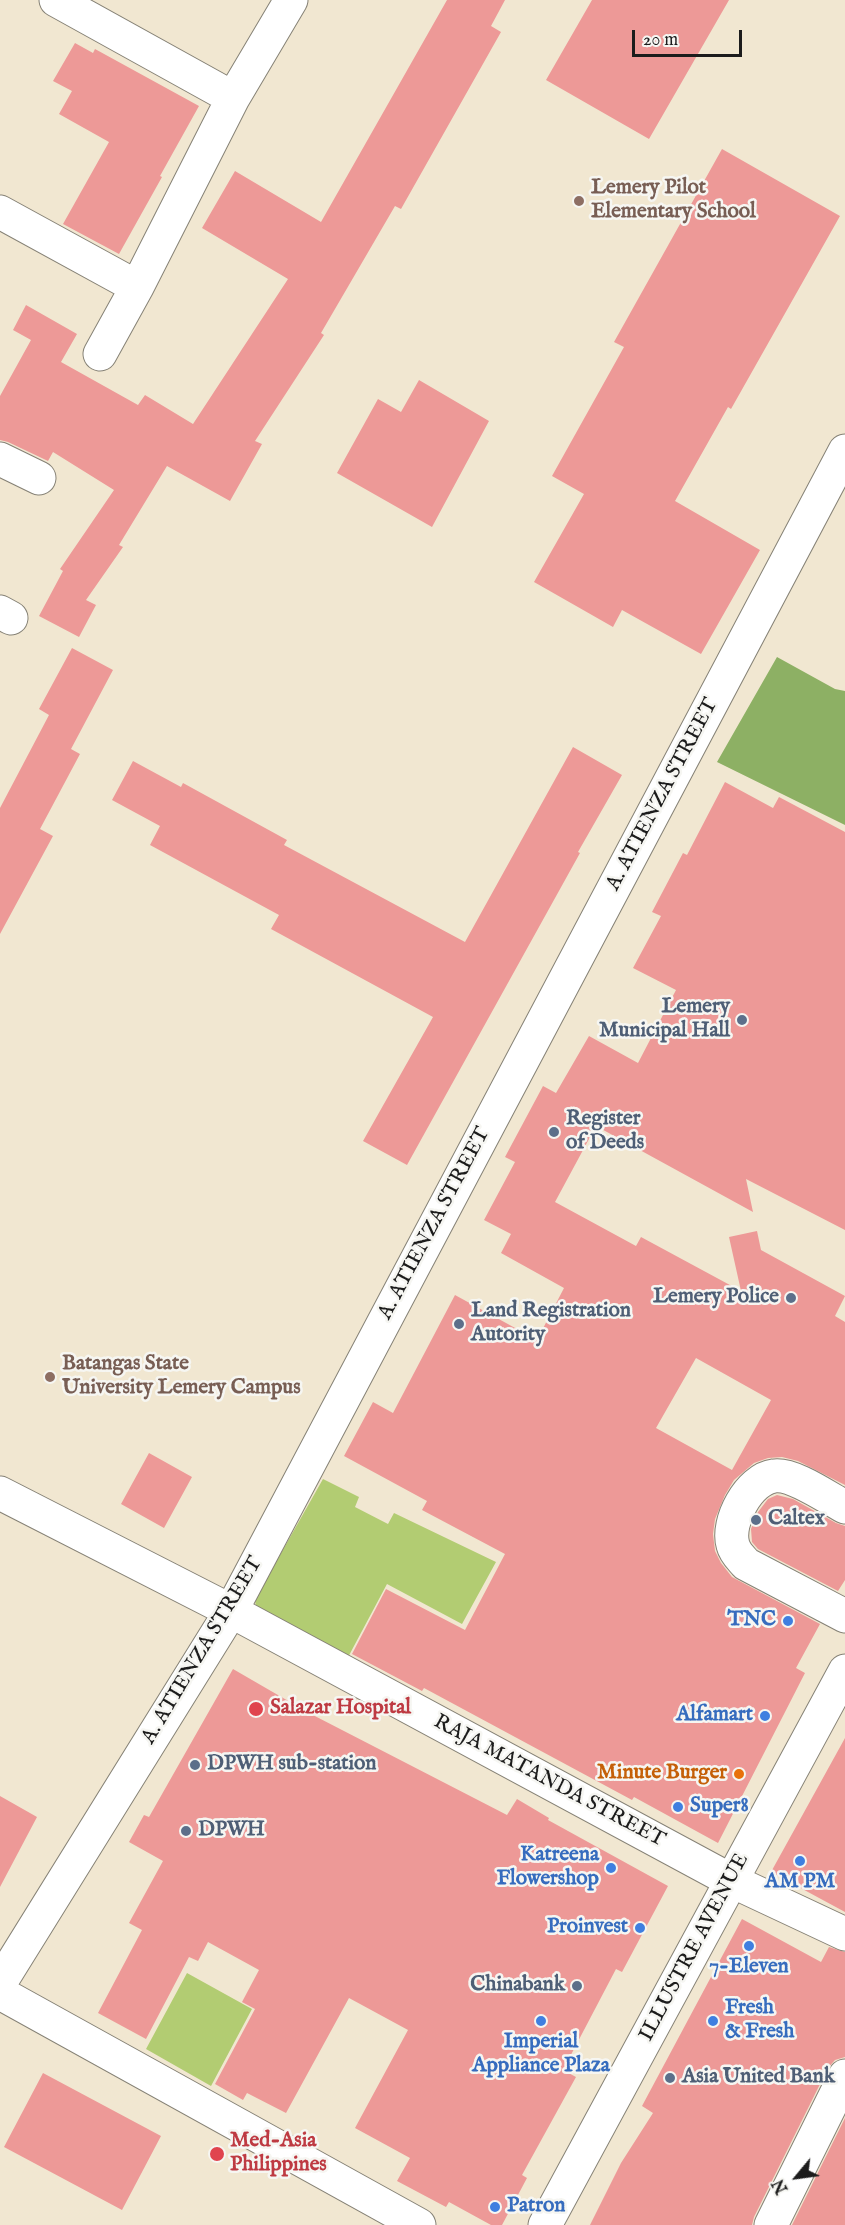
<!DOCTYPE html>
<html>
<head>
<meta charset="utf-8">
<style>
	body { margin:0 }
	#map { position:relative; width:845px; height:2225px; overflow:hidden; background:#f1e7d1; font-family:"IM FELL English",serif }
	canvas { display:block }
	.north { position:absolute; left:767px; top:2147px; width:60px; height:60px; -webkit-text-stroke:4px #f6f6f2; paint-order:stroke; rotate:241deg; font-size:16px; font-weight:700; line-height:24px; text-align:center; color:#1c1c1c }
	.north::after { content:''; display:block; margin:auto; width:21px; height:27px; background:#1c1c1c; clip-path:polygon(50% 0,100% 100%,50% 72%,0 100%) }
	.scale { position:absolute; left:632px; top:30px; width:110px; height:27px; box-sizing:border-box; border:3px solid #1c1c1c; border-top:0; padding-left:8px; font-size:18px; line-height:21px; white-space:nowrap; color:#1c1c1c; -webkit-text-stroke:4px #f6f6f2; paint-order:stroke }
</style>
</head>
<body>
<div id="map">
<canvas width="845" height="2225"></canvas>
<div class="north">N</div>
<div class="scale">20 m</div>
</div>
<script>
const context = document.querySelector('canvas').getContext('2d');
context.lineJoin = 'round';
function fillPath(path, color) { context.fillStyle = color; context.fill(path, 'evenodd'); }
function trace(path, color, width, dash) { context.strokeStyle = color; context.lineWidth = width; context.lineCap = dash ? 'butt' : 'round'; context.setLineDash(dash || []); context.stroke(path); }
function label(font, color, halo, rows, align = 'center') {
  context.font = font + ' "IM FELL English",serif'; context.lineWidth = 5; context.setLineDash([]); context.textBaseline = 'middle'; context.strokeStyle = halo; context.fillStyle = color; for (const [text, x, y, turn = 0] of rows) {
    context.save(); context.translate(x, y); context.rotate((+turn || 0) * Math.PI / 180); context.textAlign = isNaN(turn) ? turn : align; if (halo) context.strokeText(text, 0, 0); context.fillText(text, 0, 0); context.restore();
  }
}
fillPath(new Path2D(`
	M323,1479L359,1497L355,1507L388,1524L394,1513L496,1562L462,1624L387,1584L346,1661L256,1608L255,1599Z
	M187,1973L252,2009L211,2086L146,2049Z`), '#b2cc72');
fillPath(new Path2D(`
	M777,657L835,689L845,691V825L717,762Z`), '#8db064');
fillPath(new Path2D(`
	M447,0H505L491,26L501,32L401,209L395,206L321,333L324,335L255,441L262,444L230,501L167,466L119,545L123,547L86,600L96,605L79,637L39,616L63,571L60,569L114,490L53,452L48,461L8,442L0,440V396L31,340L13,330L26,305L77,334L61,362L138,405L145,395L193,424L288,279L202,228L235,171L321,222Z
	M592,0H729L649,139L546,80Z
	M75,43L93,53L95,49L199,106L160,176L162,177L119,254L63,224L109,142L59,114L72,91L53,81Z
	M722,149L840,216L731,409L728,407L675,501L760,550L701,654L622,610L613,627L534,582L584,494L552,476L624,347L614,342Z
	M419,380L489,421L432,527L337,473L378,399L401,412Z
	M72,648L113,670L71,749L80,754L40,829L53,836L0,934V808L49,715L39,709Z
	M573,747L622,775L578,852L580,853L407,1165L363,1141L433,1017L271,929L279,915L150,845L160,826L112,800L133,761L181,787L183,783L287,840L284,845L465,942Z
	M725,782L773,808L779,797L845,832V1230L746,1179L753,1212L596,1126L555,1202L636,1246L641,1237L741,1291L729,1237L757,1231L761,1250L845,1296L835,1316L845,1322V1485L798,1461L782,1457L768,1458L754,1463L734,1480L725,1495L715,1519L713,1534L715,1551L721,1563L732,1577L820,1624L796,1668L805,1673L718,1843L634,1797L632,1800L424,1688L422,1691L352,1654L386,1589L465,1630L505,1554L422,1510L427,1501L344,1456L373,1402L393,1413L455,1295L537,1340L564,1288L501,1253L511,1234L484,1220L515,1162L505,1157L543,1086L556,1093L589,1036L638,1063L676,990L633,968L661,916L652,912L683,853L687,855ZM696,1358L771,1400L732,1470L656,1428Z
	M149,1453L192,1477L164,1528L121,1504Z
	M777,1495L793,1499L836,1523L845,1526V1580L838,1591L758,1549L752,1542L751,1529L758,1512L768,1499Z
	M233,1669L309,1713L507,1815L517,1799L549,1818L548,1820L668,1886L622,1972L616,1969L563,2070L576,2077L522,2175L527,2178L502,2225H491L449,2202L446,2207L397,2181L410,2158L355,2128L408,2030L349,1998L286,2113L247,2093L243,2100L215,2084L255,2009L242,2002L259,1970L208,1942L198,1961L189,1957L146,2039L98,2013L142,1930L129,1923L163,1861L129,1842L144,1815L149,1817Z
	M845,1738V1912L771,1872Z
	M0,1796L37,1817L0,1887Z
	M742,1919L821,1962L829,1947L845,1952V2057L835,2060L828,2068L754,2217L752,2225H590L621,2163L653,2113L642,2106Z
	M43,2073L161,2136L122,2210L4,2147Z
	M845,2118V2225H792Z`), '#ed9997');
const minor = new Path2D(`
	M56,0L233,98
	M0,212L137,287
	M100,354L137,287L233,98L291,0
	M0,459L39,478
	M0,612L11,618
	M0,1493L231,1611L732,1881L845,1934
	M845,1507C828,1498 793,1473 774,1476C749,1479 726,1522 733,1545C735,1553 741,1558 746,1564L845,1616
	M0,1983L231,1611L845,451
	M0,1993L419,2225
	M771,2225L845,2076`);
const major = new Path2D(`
	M545,2225L845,1671`);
trace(minor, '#868276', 35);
trace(major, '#868276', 35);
trace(minor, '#fff', 33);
trace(major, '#fff', 33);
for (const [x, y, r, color] of [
	[579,201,6,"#8d6e63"],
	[742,1020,6,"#5c6f8a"],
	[554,1132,6,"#5c6f8a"],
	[791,1298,6,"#5c6f8a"],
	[459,1324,6,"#5c6f8a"],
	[50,1377,6,"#8d6e63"],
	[756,1520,6,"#5c6f8a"],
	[788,1621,6,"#3f7fe0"],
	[256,1709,8,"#e0444e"],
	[765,1716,6,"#3f7fe0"],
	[195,1765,6,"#5c6f8a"],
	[739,1774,6,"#e8710a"],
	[678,1807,6,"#3f7fe0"],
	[186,1831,6,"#5c6f8a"],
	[800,1861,6,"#3f7fe0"],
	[611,1868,6,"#3f7fe0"],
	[640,1928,6,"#3f7fe0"],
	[749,1946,6,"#3f7fe0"],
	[577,1986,6,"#5c6f8a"],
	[541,2021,6,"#3f7fe0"],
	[713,2021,6,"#3f7fe0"],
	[670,2078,6,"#5c6f8a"],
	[217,2154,8,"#e0444e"],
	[495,2207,6,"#3f7fe0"]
]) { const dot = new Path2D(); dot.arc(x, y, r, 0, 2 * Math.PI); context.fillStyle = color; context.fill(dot); trace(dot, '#f6f6f2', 2); }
label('bold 21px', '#785e54', '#f6f6f2', [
	["Lemery Pilot",591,189],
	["Elementary School",591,213],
	["Batangas State",62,1365],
	["University Lemery Campus",62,1389]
], 'left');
label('21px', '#1c1c1c', '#f6f6f2', [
	["A. ATIENZA STREET",663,795,-62],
	["A. ATIENZA STREET",435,1224,-62],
	["A. ATIENZA STREET",203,1651,-59],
	["RAJA MATANDA STREET",549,1782,28],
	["ILLUSTRE AVENUE",695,1948,-62]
]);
label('bold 21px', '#4e5e75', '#f6f6f2', [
	["Lemery",730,1008,"right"],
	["Municipal Hall",730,1032,"right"],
	["Register",566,1120],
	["of Deeds",566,1144],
	["Lemery Police",779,1298,"right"],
	["Land Registration",471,1312],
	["Autority",471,1336],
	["Caltex",768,1520],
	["DPWH sub-station",207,1765],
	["DPWH",198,1831],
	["Chinabank",565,1986,"right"],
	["Asia United Bank",682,2078]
], 'left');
label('bold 21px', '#366cbe', '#f6f6f2', [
	["TNC",776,1621],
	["Alfamart",753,1716],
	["Super8",690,1807,"left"],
	["Katreena",599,1856],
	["Flowershop",599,1880],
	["AM PM",800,1883,"center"],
	["Proinvest",628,1928],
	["7-Eleven",749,1968,"center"],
	["Fresh",725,2009,"left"],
	["& Fresh",725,2033,"left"],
	["Imperial",541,2043,"center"],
	["Appliance Plaza",541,2067,"center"],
	["Patron",507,2207,"left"]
], 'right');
label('bold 21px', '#be3a42', '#f6f6f2', [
	["Salazar Hospital",270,1709],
	["Med-Asia",230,2142],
	["Philippines",230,2166]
], 'left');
label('bold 21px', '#c56008', '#f6f6f2', [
	["Minute Burger",727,1774]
], 'right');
</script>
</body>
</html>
